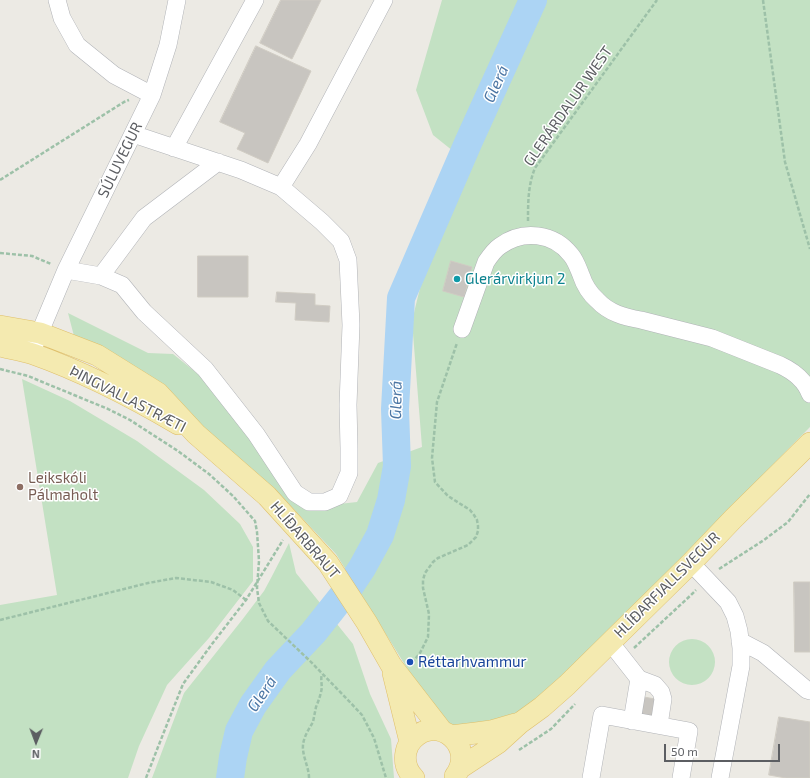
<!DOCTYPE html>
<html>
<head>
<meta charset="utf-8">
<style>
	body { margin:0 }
	#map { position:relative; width:810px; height:778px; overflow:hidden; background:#eceae4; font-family:"Exo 2",sans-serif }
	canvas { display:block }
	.north { position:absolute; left:16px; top:722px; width:40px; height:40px; -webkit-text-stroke:3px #fff; paint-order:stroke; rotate:181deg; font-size:11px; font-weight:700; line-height:16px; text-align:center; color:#5c5e62 }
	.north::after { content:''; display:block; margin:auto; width:14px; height:18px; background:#5c5e62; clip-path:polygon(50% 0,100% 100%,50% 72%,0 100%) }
	.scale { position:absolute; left:664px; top:744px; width:116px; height:18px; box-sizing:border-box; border:2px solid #5c5e62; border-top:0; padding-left:5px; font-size:12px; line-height:14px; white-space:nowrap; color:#5c5e62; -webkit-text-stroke:3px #fff; paint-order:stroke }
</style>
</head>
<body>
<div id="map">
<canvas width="810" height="778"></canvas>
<div class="north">N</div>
<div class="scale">50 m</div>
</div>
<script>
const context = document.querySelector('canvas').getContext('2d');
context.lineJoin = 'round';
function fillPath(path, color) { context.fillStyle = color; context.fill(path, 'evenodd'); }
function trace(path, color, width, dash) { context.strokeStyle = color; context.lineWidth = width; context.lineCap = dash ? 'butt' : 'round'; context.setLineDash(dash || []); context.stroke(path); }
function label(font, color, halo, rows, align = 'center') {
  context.font = font + ' "Exo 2",sans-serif'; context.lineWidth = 3; context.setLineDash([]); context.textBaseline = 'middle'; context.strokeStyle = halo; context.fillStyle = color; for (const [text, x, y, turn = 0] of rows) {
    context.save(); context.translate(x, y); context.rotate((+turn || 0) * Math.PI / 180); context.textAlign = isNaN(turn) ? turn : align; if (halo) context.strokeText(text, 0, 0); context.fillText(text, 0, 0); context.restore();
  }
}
fillPath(new Path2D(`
	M442,0H810V427L545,696L514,718L449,726L430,705L336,554L287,502L204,431L74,336L68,313L148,353L173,354L257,421L284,474L321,506L357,502L378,463L422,447L412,321L429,251L468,163L433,135L416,90Z
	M22,379L70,401L137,441L204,490L240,524L253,547V581L209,638L167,685L139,746L128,778H0V605L57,595Z
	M289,543L296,573L353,644L370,694L391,739L394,778H152L184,693L242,620L264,591L271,578Z
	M669 662a23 23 0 1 1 46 0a23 23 0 1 1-46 0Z`), '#c3e1c3');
trace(new Path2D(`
	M230,778L233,757L239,731L253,705L278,670L313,633L348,589L362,568L380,535L391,500L397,466L395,409L401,298L468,143L533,0`), '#acd4f4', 28);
const building = new Path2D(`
	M281,0H321L292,59L260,43Z
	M256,46L311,71L268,163L237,149L245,133L220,122Z
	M198,256H248V297H198Z
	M451,261L472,267L464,297L443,291Z
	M277,292L315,294V305L330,306L329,322L295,320L296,303L276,302Z
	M794,582H810V652H795Z
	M644,697L655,699L652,718L641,716Z
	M779,717L810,722V778H786L769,775Z`);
fillPath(building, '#c8c5c0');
trace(building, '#d0ccc3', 1);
const minor = new Path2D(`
	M57,0L62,18L77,45L114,75L152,95
	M174,148L255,0
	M281,187L308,144L384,0
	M66,270L101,276L122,285L144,312L205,369L256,434L295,493L309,502H325L339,496L349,473V448L348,405L351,325L348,260L341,241L322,222L281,187L241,170L133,134
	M101,276L144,218L218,162
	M462,329L486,262C490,256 494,250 500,246C523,229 554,233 571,255C576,261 578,268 581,275C584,284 589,293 597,300C609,313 624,317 641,320L712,338L780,365C793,371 805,380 810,394
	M35,344L66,270L152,95L168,45L177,0
	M691,563L728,602L735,616L739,631L741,648V666L720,778
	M740,641L763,653L807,690L810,691
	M610,642L639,679L655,685L661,692L663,699L659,725
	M632,721L639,679
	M591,778L602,715L689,731L681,778`);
const major = new Path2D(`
	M0,326L40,333L97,355L158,393L196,434L267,496L328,563L367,623L391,665L442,731
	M0,346C11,349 22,350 33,354C84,372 132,397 178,424
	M393,673L410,742
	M451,736L476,733L491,731L515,724
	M460,768L498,743L520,723L542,707L567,685L691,563L733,519L810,443
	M414,778C407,771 404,762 406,752C407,747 409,743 413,739C438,713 477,747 455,776`);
trace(minor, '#b1b3b7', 18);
trace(major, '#dfbf6a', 22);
trace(new Path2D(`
	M763,0L785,162L810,249
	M0,180L124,102L129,100
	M528,221C528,203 528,185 535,168L657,0
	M0,253L32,256L51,264
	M0,369L28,376L108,409L130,420L178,451L209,474L233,496L255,521L257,532L259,561L257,588L259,603L268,621L310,661L347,699L362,715L374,738L386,778
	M719,569L764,540L788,522L810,494
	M0,620L148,583L176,578L211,582L233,590L246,600
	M634,648L691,595L696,590
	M412,663L420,653L428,637L429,614L423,588V580L425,573L433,562L438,558L468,545L476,537L478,531V526L477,520L474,515L470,510L448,496L435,482L432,458L437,402L457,343
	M519,750L551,729L575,704
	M146,778L158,747L183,684L212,644L246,600L283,540
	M309,778C309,767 302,756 303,745C304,736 309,729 313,722C314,717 315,712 316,707C318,702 320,697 321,692C323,686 320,680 322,674`), '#9dc1a8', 2.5, [4, 2]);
trace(minor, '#fff', 17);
trace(major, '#f4eab0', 21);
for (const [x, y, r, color] of [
	[457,279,4,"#0f9aa8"],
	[20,487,4,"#8d6e63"],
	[410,662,4,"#1a4fb4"]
]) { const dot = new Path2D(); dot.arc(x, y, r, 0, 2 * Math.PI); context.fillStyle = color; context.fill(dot); trace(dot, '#fff', 1.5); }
label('15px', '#5c5e62', '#fff', [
	["GLERÁRDALUR WEST",568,106,-55],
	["SÚLUVEGUR",120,160,-64],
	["ÞINGVALLASTRÆTI",128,399,27],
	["HLÍÐARBRAUT",305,540,49],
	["HLÍÐARFJALLSVEGUR",667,585,-45]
]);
label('15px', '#0d838f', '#fff', [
	["Glerárvirkjun 2",465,279]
], 'left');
label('15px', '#785e54', '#fff', [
	["Leikskóli",28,478],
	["Pálmaholt",28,495]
], 'left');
label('15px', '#164399', '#fff', [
	["Réttarhvammur",418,662]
], 'left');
label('italic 16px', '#4c76a4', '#fff', [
	["Glerá",496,84,-66],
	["Glerá",396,400,-89],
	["Glerá",262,694,-56]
]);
</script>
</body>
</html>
